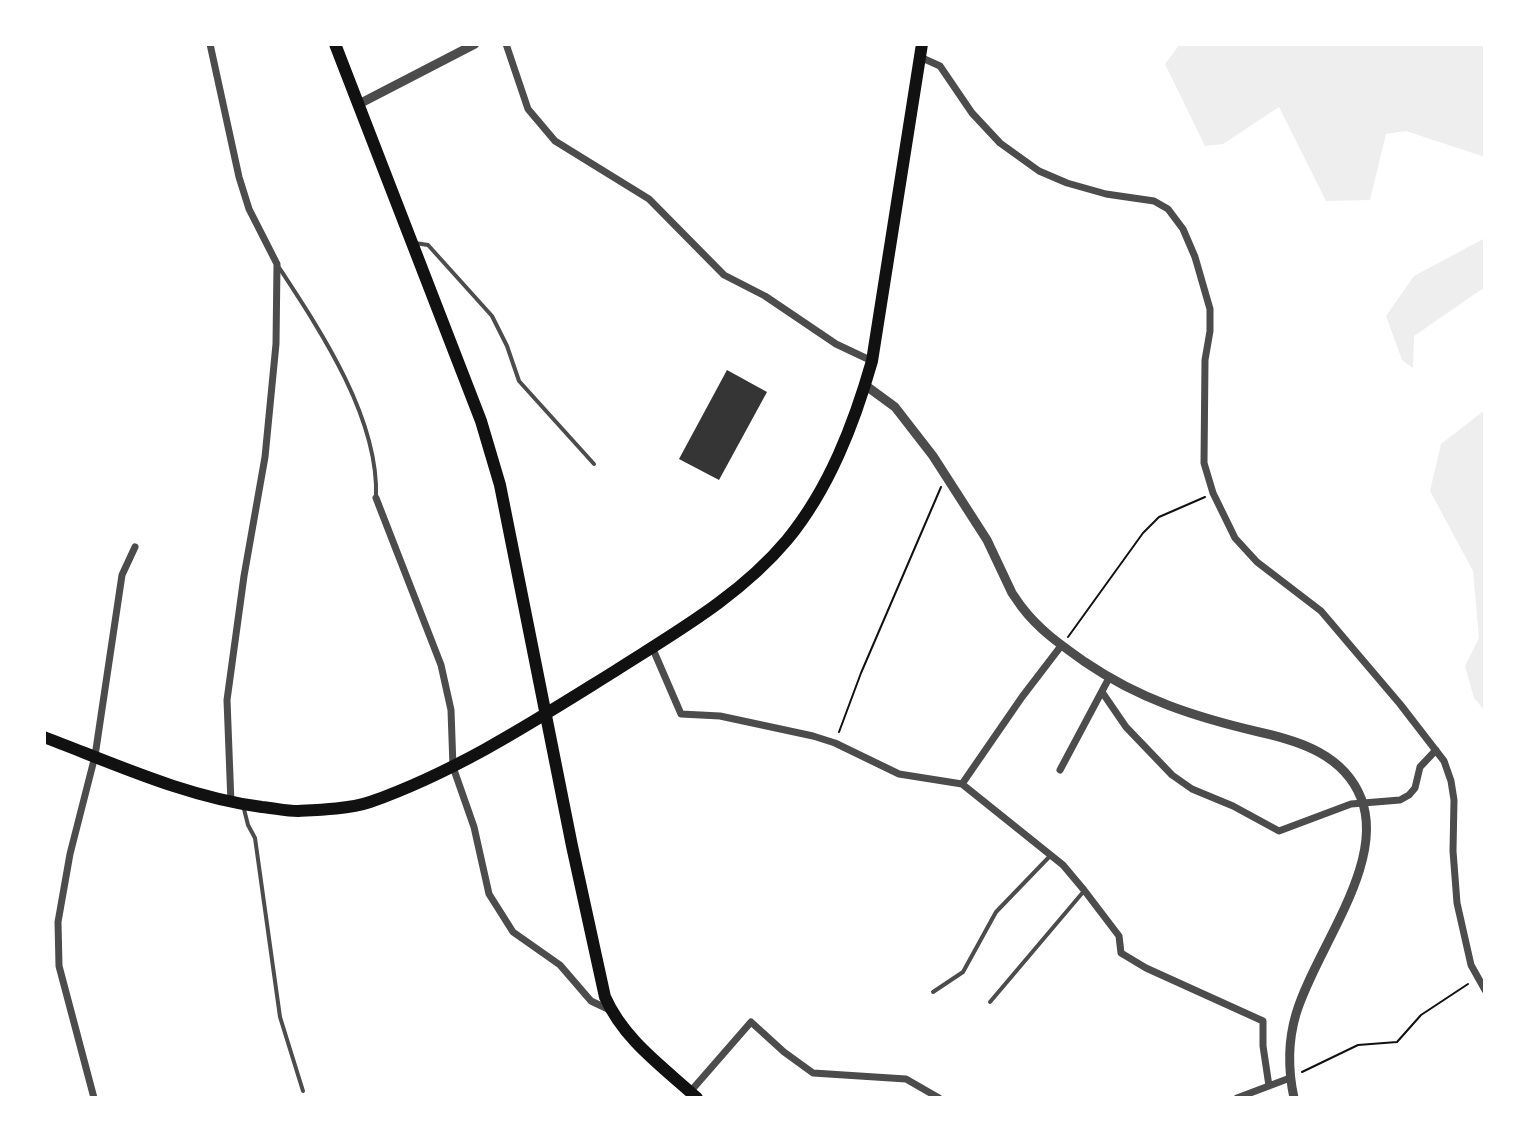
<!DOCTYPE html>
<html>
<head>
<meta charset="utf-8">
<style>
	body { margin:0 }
	#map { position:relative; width:1529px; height:1142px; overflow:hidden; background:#fff; font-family:Roboto,sans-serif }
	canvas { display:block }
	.frame { position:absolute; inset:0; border:46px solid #fff; pointer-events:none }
</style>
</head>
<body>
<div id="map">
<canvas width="1529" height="1142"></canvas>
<div class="frame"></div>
</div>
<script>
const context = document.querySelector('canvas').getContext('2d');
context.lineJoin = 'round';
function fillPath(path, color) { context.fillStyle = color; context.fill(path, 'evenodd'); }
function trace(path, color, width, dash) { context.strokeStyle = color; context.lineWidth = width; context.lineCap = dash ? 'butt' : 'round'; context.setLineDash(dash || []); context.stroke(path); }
fillPath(new Path2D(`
	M1180,44H1485V157L1406,131L1386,134L1370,200L1326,201L1279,107L1223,144L1205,146L1165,64Z
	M1485,238V287L1414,336L1413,368L1402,360L1386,316L1414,276Z
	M1485,410V711L1474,698L1465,666L1479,638L1473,571L1430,491L1441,444Z`), '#eee');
fillPath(new Path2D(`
	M727,370L767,392L719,480L679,459Z`), '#353535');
trace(new Path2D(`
	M1068,637L1143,533L1159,517L1205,497
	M839,732L861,673L941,487
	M1302,1072L1358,1045L1397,1042L1421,1015L1468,984`), '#111', 2);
trace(new Path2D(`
	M415,243L428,245L492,316L507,346L519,381L594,464
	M278,266C320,330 379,418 376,497
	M244,809L248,825L255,838L280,1017L303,1091
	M933,992L963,972L996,912L1050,856
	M990,1002L1084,891`), '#4c4c4c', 4);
trace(new Path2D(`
	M210,44L239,177L249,209L277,264L276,344L265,457L244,576L227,700L231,803
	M506,44L528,109L555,141L649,199L724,275L765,296L836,344L872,361
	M920,57L940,66L972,113L1000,143L1039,171L1067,183L1106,194L1154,201L1168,209L1183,229L1195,257L1210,309V331L1205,360L1204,463L1213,493L1235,538L1257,562L1321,611L1400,704L1444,761L1451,781L1454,800L1453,851L1457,903L1471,965L1485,990
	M376,498L441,665L451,710L453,767L474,827L489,894L513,932L560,965L591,1001L610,1010
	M652,647L681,714L720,716L813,736L835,743L899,774L962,784L1063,865L1084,890L1119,936L1121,953L1146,968L1263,1021V1046L1269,1086
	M1102,692L1126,727L1172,775L1192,789L1233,806L1279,831L1351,804L1400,800L1409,795L1415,788L1420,767L1436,750
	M1060,770L1109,678
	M962,784L1022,697L1061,646
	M690,1092L751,1022L784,1052L813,1073L906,1079L939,1098
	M94,1098L59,966L58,922L70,854L95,756L122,575L135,547
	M1237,1098L1290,1078`), '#4c4c4c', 7);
trace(new Path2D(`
	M359,104L475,44
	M865,385L895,407L933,456L987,540L1012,593L1021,606C1039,630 1061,645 1085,662C1139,699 1195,717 1259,732C1300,741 1344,755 1361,798C1387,863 1315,950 1296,1014C1288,1041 1288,1070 1294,1098`), '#4c4c4c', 9);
trace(new Path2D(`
	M335,44L481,421L500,485L572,846L605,997C624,1040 663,1067 697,1098
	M44,737C115,764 186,797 262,807C274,808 286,811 298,811C320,810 349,809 370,802C458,771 536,720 615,671C676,632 740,596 787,540C829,489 854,424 872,361L922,44`), '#111', 12);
</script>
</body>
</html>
